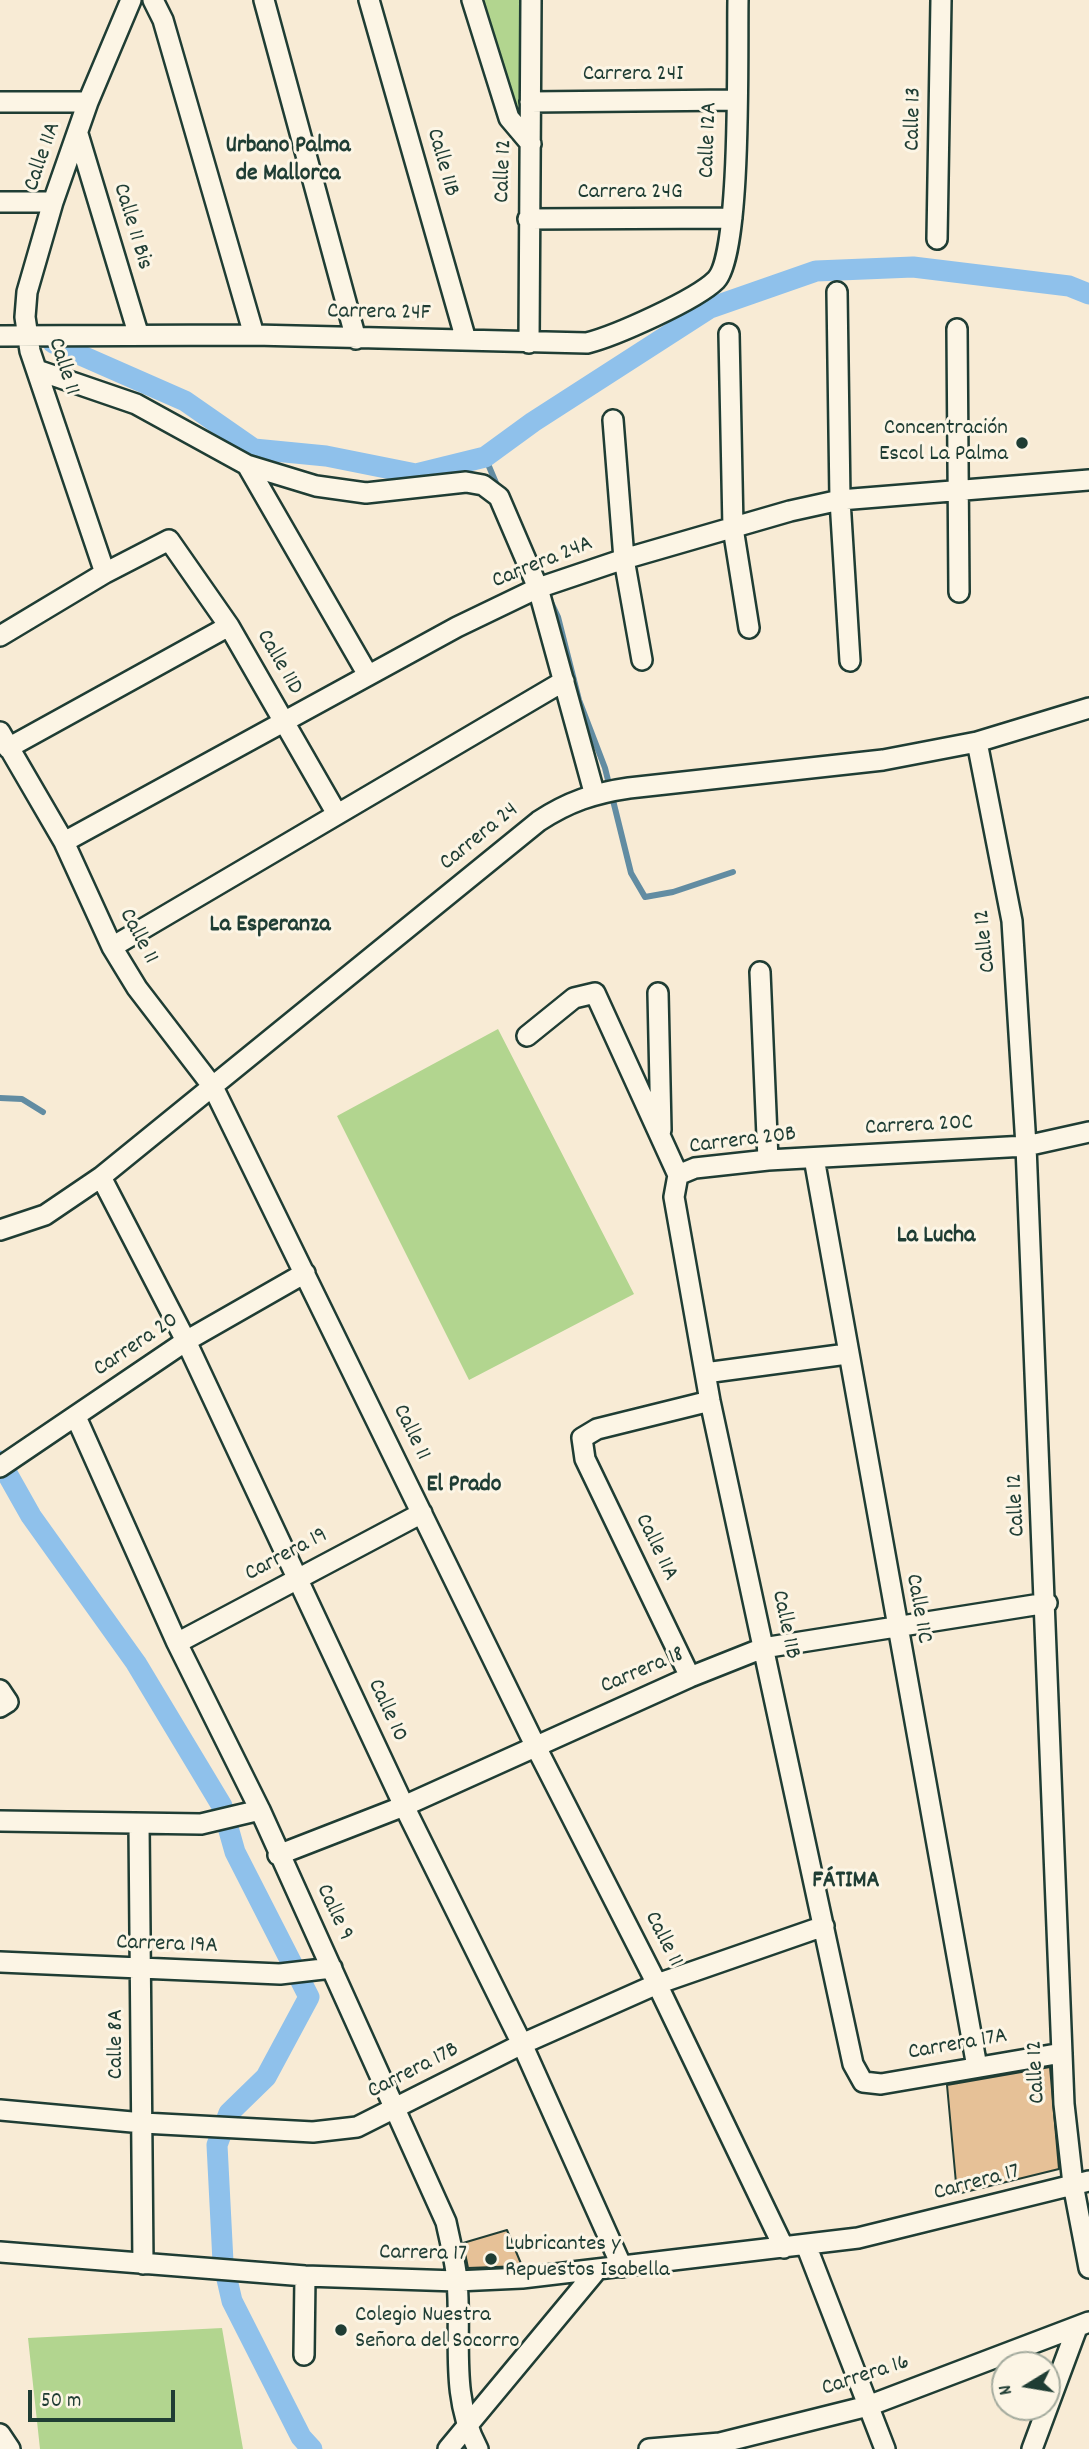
<!DOCTYPE html>
<html>
<head>
<meta charset="utf-8">
<style>
	body { margin:0 }
	#map { position:relative; width:1089px; height:2449px; overflow:hidden; background:#f8ebd5; font-family:Dekko,sans-serif }
	canvas { display:block }
	.north { position:absolute; left:991px; top:2351px; width:70px; height:70px; box-sizing:border-box; background:#fcf5e5; border:2px solid #a4ab9e; border-radius:50%; rotate:259deg; font-size:19px; font-weight:700; line-height:28px; text-align:center; color:#1f3d34 }
	.north::after { content:''; display:block; margin:auto; width:24px; height:32px; background:#1f3d34; clip-path:polygon(50% 0,100% 100%,50% 72%,0 100%) }
	.scale { position:absolute; left:28px; top:2390px; width:147px; height:32px; box-sizing:border-box; border:4px solid #1f3d34; border-top:0; padding-left:9px; font-size:21px; line-height:24px; white-space:nowrap; color:#1f3d34; -webkit-text-stroke:5px #fcf5e5; paint-order:stroke }
</style>
</head>
<body>
<div id="map">
<canvas width="1089" height="2449"></canvas>
<div class="north">N</div>
<div class="scale">50 m</div>
</div>
<script>
const context = document.querySelector('canvas').getContext('2d');
context.lineJoin = 'round';
function fillPath(path, color) { context.fillStyle = color; context.fill(path, 'evenodd'); }
function trace(path, color, width, dash) { context.strokeStyle = color; context.lineWidth = width; context.lineCap = dash ? 'butt' : 'round'; context.setLineDash(dash || []); context.stroke(path); }
function label(font, color, halo, rows, align = 'center') {
  context.font = font + ' Dekko,sans-serif'; context.lineWidth = 6; context.setLineDash([]); context.textBaseline = 'middle'; context.strokeStyle = halo; context.fillStyle = color; for (const [text, x, y, turn = 0] of rows) {
    context.save(); context.translate(x, y); context.rotate((+turn || 0) * Math.PI / 180); context.textAlign = isNaN(turn) ? turn : align; if (halo) context.strokeText(text, 0, 0); context.fillText(text, 0, 0); context.restore();
  }
}
fillPath(new Path2D(`
	M472,0H531V144L509,118Z
	M498,1029L634,1294L469,1380L337,1116Z
	M222,2328L243,2449H40L28,2338Z`), '#b2d58f');
trace(new Path2D(`
	M485,457L499,490
	M549,598L558,617L579,700L605,768L631,873L645,897L673,892L733,872
	M0,1098L22,1099L43,1112`), '#628ca2', 6);
trace(new Path2D(`
	M53,343L185,401L254,449L326,456L416,474L485,457L533,422L710,308L816,271L913,267L1069,286L1089,294
	M0,1461L31,1516L136,1663L222,1806L235,1852L309,1997L266,2077L229,2113L217,2145L223,2262L232,2301L301,2437L312,2449`), '#8fc1eb', 21);
const building = new Path2D(`
	M1050,2067L1059,2169L957,2194L947,2085Z
	M507,2230L522,2266L468,2268L463,2243Z`);
fillPath(building, '#e6c197');
trace(building, '#1f3d34', 2);
const minor = new Path2D(`
	M153,0L163,20L254,335
	M264,0L356,339
	M369,0L466,340
	M472,0L509,118L531,144
	M0,102H88
	M530,102L736,100
	M78,134L138,333
	M0,202H53
	M528,219L732,218
	M937,239L941,0
	M837,292L840,500L850,661
	M957,329L959,592
	M729,334L733,528L749,628
	M0,336L254,335L587,343C615,336 696,300 716,280C742,253 737,48 738,0
	M529,343L531,0
	M37,370L136,404L247,465L316,486L366,493L466,482L483,485L499,497L538,588L594,792
	M613,420L624,559L642,660
	M247,465L368,675
	M105,573L30,351L25,317L27,292L53,202L88,102L131,0
	M0,636L105,573L169,540L229,626L337,814
	M0,732L64,842L112,947L137,988L213,1087L535,1745L657,1984L784,2248
	M977,742L1012,921L1026,1146L1064,2104L1073,2184L1089,2268
	M8,748L229,626
	M64,842L457,627L538,588L624,559L790,511L840,500L1089,480
	M112,947L564,681
	M760,972L768,1160
	M658,993L661,1130
	M527,1036L574,998L595,993L678,1175
	M814,1158L977,2067
	M678,1175L674,1197L710,1401L853,2064L863,2082L881,2084L1062,2053
	M678,1175L695,1168L768,1160L1026,1146L1089,1132
	M101,1177L186,1341L404,1806L522,2044L622,2267
	M0,1230L45,1215L101,1177L539,821C568,802 594,793 629,788L883,760L977,742L1089,708
	M705,1373L847,1354
	M76,1417L177,1643L260,1810L446,2222C450,2241 455,2260 457,2280C462,2338 449,2396 478,2449
	M0,1467L186,1341L305,1273
	M177,1643L422,1513
	M690,1677L585,1459L582,1438L597,1429L710,1401
	M0,1690L8,1702L0,1707
	M0,1821L201,1824L260,1810
	M139,1824L143,2264
	M278,1855L404,1806L690,1677L763,1648L1047,1603
	M0,1962L280,1974L332,1968
	M0,2110L143,2123L313,2132L357,2127L522,2044L657,1984L824,1926
	M806,2245L885,2449
	M0,2252L305,2276L457,2281L522,2278L858,2238L1089,2181
	M304,2355L305,2276
	M0,2434L10,2449
	M448,2449L596,2271
	M649,2449L720,2443L868,2406L1089,2322
	M1032,2449L1077,2328`);
trace(minor, '#1f3d34', 24);
trace(minor, '#fcf5e5', 19);
for (const [x, y, r, color] of [
	[1022,443,7,"#1f3d34"],
	[491,2259,7,"#1f3d34"],
	[341,2330,7,"#1f3d34"]
]) { const dot = new Path2D(); dot.arc(x, y, r, 0, 2 * Math.PI); context.fillStyle = color; context.fill(dot); trace(dot, '#fcf5e5', 2.5); }
label('23px', '#1f3d34', '#fcf5e5', [
	["Carrera 24I",633,76],
	["Calle 13",915,119,-89],
	["Calle 12A",710,140,-88],
	["Calle 11A",44,157,-71],
	["Calle 11B",441,163,74],
	["Calle 12",505,171,-88],
	["Carrera 24G",630,194],
	["Calle 11 Bis",131,227,73],
	["Carrera 24F",379,314,1],
	["Calle 11",62,367,72],
	["Carrera 24A",543,564,-22],
	["Calle 11D",278,663,60],
	["Carrera 24",480,838,-39],
	["Calle 11",137,937,62],
	["Calle 12",987,941,-96],
	["Carrera 20C",919,1127,-3],
	["Carrera 20B",743,1142,-7],
	["Carrera 20",137,1346,-34],
	["Calle 11",410,1433,64],
	["Calle 12",1018,1505,-93],
	["Calle 11A",655,1548,64],
	["Carrera 19",287,1556,-28],
	["Calle 11C",917,1609,80],
	["Calle 11B",784,1625,78],
	["Carrera 18",643,1672,-23],
	["Calle 10",386,1711,65],
	["Calle 9",333,1913,65],
	["Calle 11",662,1940,63],
	["Carrera 19A",167,1946,2],
	["Calle 8A",118,2044,-90],
	["Carrera 17A",958,2046,-10],
	["Carrera 17B",414,2072,-27],
	["Calle 12",1038,2072,-93],
	["Carrera 17",977,2184,-15],
	["Carrera 17",423,2255,1],
	["Carrera 16",866,2377,-18]
]);
label('23px', '#1f3d34', '#fcf5e5', [
	["Concentración",1008,430,"right"],
	["Escol La Palma",1008,456,"right"],
	["Lubricantes y",505,2246],
	["Repuestos Isabella",505,2272],
	["Colegio Nuestra",355,2317],
	["Señora del Socorro",355,2343]
], 'left');
label('bold 24px', '#1f3d34', '#fcf5e5', [
	["Urbano Palma",288,148],
	["de Mallorca",288,176],
	["La Esperanza",270,927],
	["La Lucha",936,1238],
	["El Prado",464,1487],
	["FÁTIMA",846,1883]
]);
</script>
</body>
</html>
